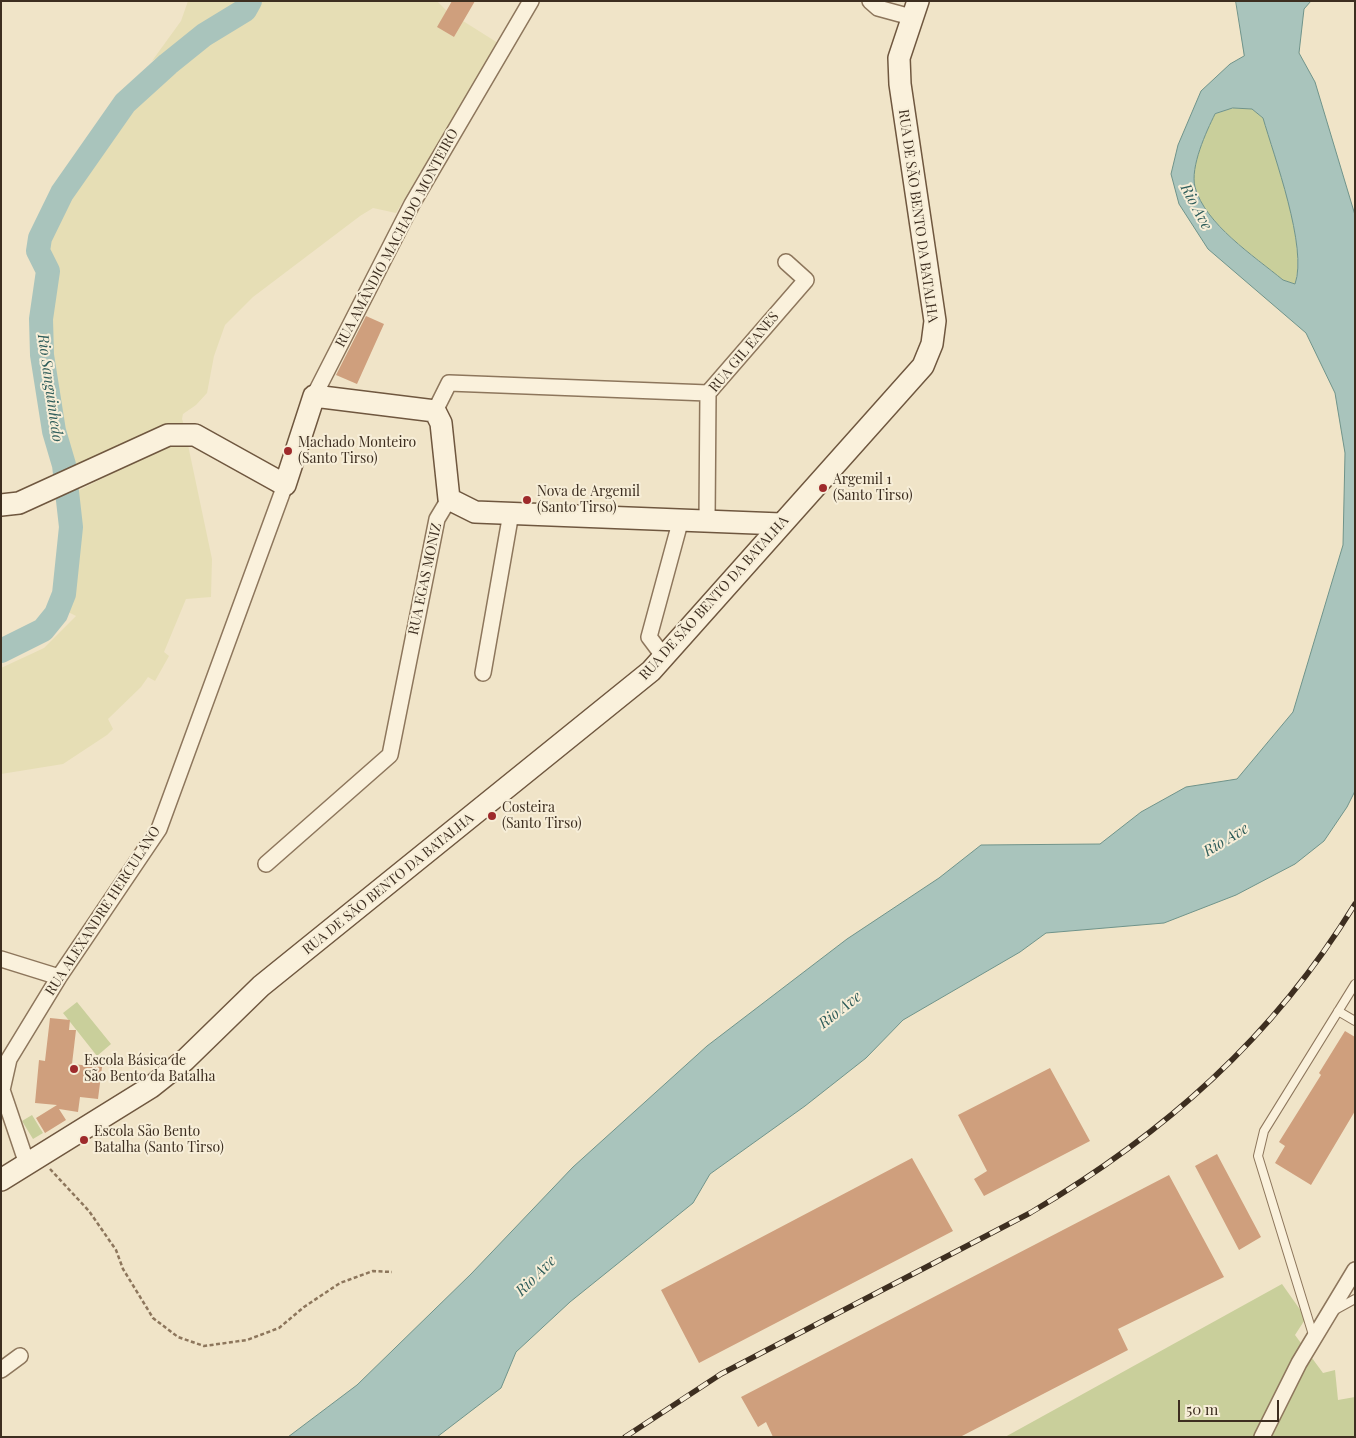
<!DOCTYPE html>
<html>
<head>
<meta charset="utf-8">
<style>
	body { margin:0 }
	#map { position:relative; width:1356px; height:1438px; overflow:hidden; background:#f0e4c8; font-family:"Playfair Display",serif }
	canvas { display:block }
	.frame { position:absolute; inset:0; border:2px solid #3d2e20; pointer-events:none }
	.scale { position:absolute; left:1178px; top:1400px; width:101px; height:22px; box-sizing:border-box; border:2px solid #3d2e20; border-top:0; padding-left:6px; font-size:15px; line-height:18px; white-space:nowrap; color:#3d2e20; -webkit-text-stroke:4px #f7eed8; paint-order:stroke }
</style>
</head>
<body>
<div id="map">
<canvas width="1356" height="1438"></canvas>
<div class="frame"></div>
<div class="scale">50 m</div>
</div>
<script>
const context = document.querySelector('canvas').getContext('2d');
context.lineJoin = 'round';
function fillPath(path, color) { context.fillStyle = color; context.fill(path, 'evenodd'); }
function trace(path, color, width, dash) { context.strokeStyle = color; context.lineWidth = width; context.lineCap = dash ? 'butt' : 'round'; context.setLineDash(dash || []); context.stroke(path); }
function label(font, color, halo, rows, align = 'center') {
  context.font = font + ' "Playfair Display",serif'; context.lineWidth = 4; context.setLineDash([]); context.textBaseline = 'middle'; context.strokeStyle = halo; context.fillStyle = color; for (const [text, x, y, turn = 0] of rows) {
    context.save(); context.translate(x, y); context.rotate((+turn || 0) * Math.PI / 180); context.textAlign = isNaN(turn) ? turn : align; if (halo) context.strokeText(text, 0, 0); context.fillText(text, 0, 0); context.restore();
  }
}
fillPath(new Path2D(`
	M188,1H242L238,9L152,61L181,21Z
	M259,1H437L447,11L438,27L454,37L463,21L498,43L396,213L373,208L360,216L253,297L225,325L214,356L207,393L196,405L183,414L182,419L186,431L80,468L71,465L44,325L54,278L45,253L48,235L62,207L116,125L143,96L173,69L207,42L250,17Z
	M171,443L188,445L212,559L211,597L186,599L164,652L169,656L155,681L148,677L141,687L108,719L113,729L107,735L63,764L1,774V668L44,648L76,616L64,610L70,581L75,530L70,495Z`), '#e6deb5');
fillPath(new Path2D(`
	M1233,108L1252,109L1263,118C1275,158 1307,245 1295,284L1283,280C1255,256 1205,224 1195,187C1190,167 1206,132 1215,114Z
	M77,1002L111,1044L97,1056L63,1013Z
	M32,1115L43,1133L33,1139L22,1121Z
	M1282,1284L1306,1318L1295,1335L1323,1373L1335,1370L1338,1400L1355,1397V1437H1005Z`), '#c9cf9b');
const water = new Path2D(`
	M1236,1H1311L1304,9L1299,53L1315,82L1355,215V791L1347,807L1324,841L1295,864L1236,895L1164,923L1046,933L1020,952L903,1020L866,1058L805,1106L710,1174L693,1203L570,1302L516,1352L501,1388L437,1437H288L357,1385L471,1274L573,1167L707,1046L847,939L939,878L981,845L1100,844L1141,812L1186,787L1237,779L1293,712L1343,545L1345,453L1335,393L1306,333L1208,249L1179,204L1171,174L1178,145L1201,91L1230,64L1244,56ZM1233,108L1252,109L1263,118C1274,156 1308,248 1295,284L1283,280C1254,256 1205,224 1195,187C1190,167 1206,132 1215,114Z`);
fillPath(water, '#a9c4bc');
trace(water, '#6f938a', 1);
trace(new Path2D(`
	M1,651L43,630L56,614L64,594L71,527L64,465L54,431L42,355L41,319L48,271L38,251L40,238L62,193L125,103L168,64L204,35L245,10L250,1`), '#a9c4bc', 24);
fillPath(new Path2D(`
	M452,1H475L454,37L437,27Z
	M366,316L384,324L357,384L336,375Z
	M50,1018L70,1020L69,1030H76L72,1064L102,1067L98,1099L80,1097L78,1112L59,1109L66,1120L45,1133L36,1118L57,1105L35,1103L39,1060L45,1061Z
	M1345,1031L1355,1037V1111L1311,1185L1275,1163L1285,1146L1279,1142L1321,1075L1319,1073Z
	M1050,1068L1090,1141L984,1196L974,1179L987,1171L958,1115Z
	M1217,1154L1261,1237L1239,1250L1195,1166Z
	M912,1158L953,1231L699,1363L661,1290Z
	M1169,1175L1224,1277L1118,1329L1128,1350L960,1437H773L766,1422L758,1427L741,1397Z`), '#cf9f7d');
const lane = new Path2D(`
	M1338,1011L1355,1021
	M1335,1310L1355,1299
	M1314,1338L1258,1156L1264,1131L1355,984`);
const street = new Path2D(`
	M870,1L878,8L911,17
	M314,396L412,204L531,1
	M435,411L449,383L708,393
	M707,520L708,393L806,280L786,262
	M664,657L649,637L681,519
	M483,673L511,513
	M266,864L390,755L437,519L449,499
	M1,959L59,977
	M27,1164L2,1090L9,1059L59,977L159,829L285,485
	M1,1370L20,1356
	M1262,1437L1299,1363L1355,1270`);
const secondary = new Path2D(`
	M1,505L19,503L168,435H195L285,485L314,396L435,411L441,423L449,499L475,512L781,524
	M1,1180L151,1087L185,1060L261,986L651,671L923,366L932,344L935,321L900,84L899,58L918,1`);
trace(lane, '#8d765c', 10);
trace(street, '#8d765c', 18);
trace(secondary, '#6f573f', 24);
trace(new Path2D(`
	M50,1169L89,1211L116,1250L123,1269L153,1318L178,1337L204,1346L247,1340L279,1328L304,1307L340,1283L373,1271L392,1272`), '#8d765c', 2.5, [4, 2.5]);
trace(lane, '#faf1dc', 8);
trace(street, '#faf1dc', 15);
trace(secondary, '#faf1dc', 21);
const rail = new Path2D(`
	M625,1437L721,1374L1030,1213C1164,1134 1273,1038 1355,904`);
trace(rail, '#3d2e20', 5.5);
trace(rail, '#f7eed8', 4, [11]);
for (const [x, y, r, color] of [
	[288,451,5,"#9e2a2b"],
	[823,488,5,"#9e2a2b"],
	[527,500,5,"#9e2a2b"],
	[492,816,5,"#9e2a2b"],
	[74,1069,5,"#9e2a2b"],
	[84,1140,5,"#9e2a2b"]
]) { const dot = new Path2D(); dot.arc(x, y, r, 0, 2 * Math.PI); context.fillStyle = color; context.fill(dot); trace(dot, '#f7eed8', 2); }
label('14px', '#3d2e20', '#f7eed8', [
	["RUA DE SÃO BENTO DA BATALHA",918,216,82],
	["RUA AMÂNDIO MACHADO MONTEIRO",397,238,-62],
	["RUA GIL EANES",744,352,-50],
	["RUA EGAS MONIZ",425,579,-78],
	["RUA DE SÃO BENTO DA BATALHA",714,598,-48],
	["RUA DE SÃO BENTO DA BATALHA",388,884,-39],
	["RUA ALEXANDRE HERCULANO",103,911,-57]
]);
label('14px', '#3d2e20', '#f7eed8', [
	["Machado Monteiro",298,443],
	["(Santo Tirso)",298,459],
	["Argemil 1",833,480],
	["(Santo Tirso)",833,496],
	["Nova de Argemil",537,492],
	["(Santo Tirso)",537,508],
	["Costeira",502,808],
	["(Santo Tirso)",502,824],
	["Escola Básica de",84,1061],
	["São Bento da Batalha",84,1077],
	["Escola São Bento",94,1132],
	["Batalha (Santo Tirso)",94,1148]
], 'left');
label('italic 15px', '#2f5d5a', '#f7eed8', [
	["Rio Ave",1196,207,62],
	["Rio Sanguinhedo",50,388,82],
	["Rio Ave",1226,840,-31],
	["Rio Ave",840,1010,-38],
	["Rio Ave",536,1276,-45]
]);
</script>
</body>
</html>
